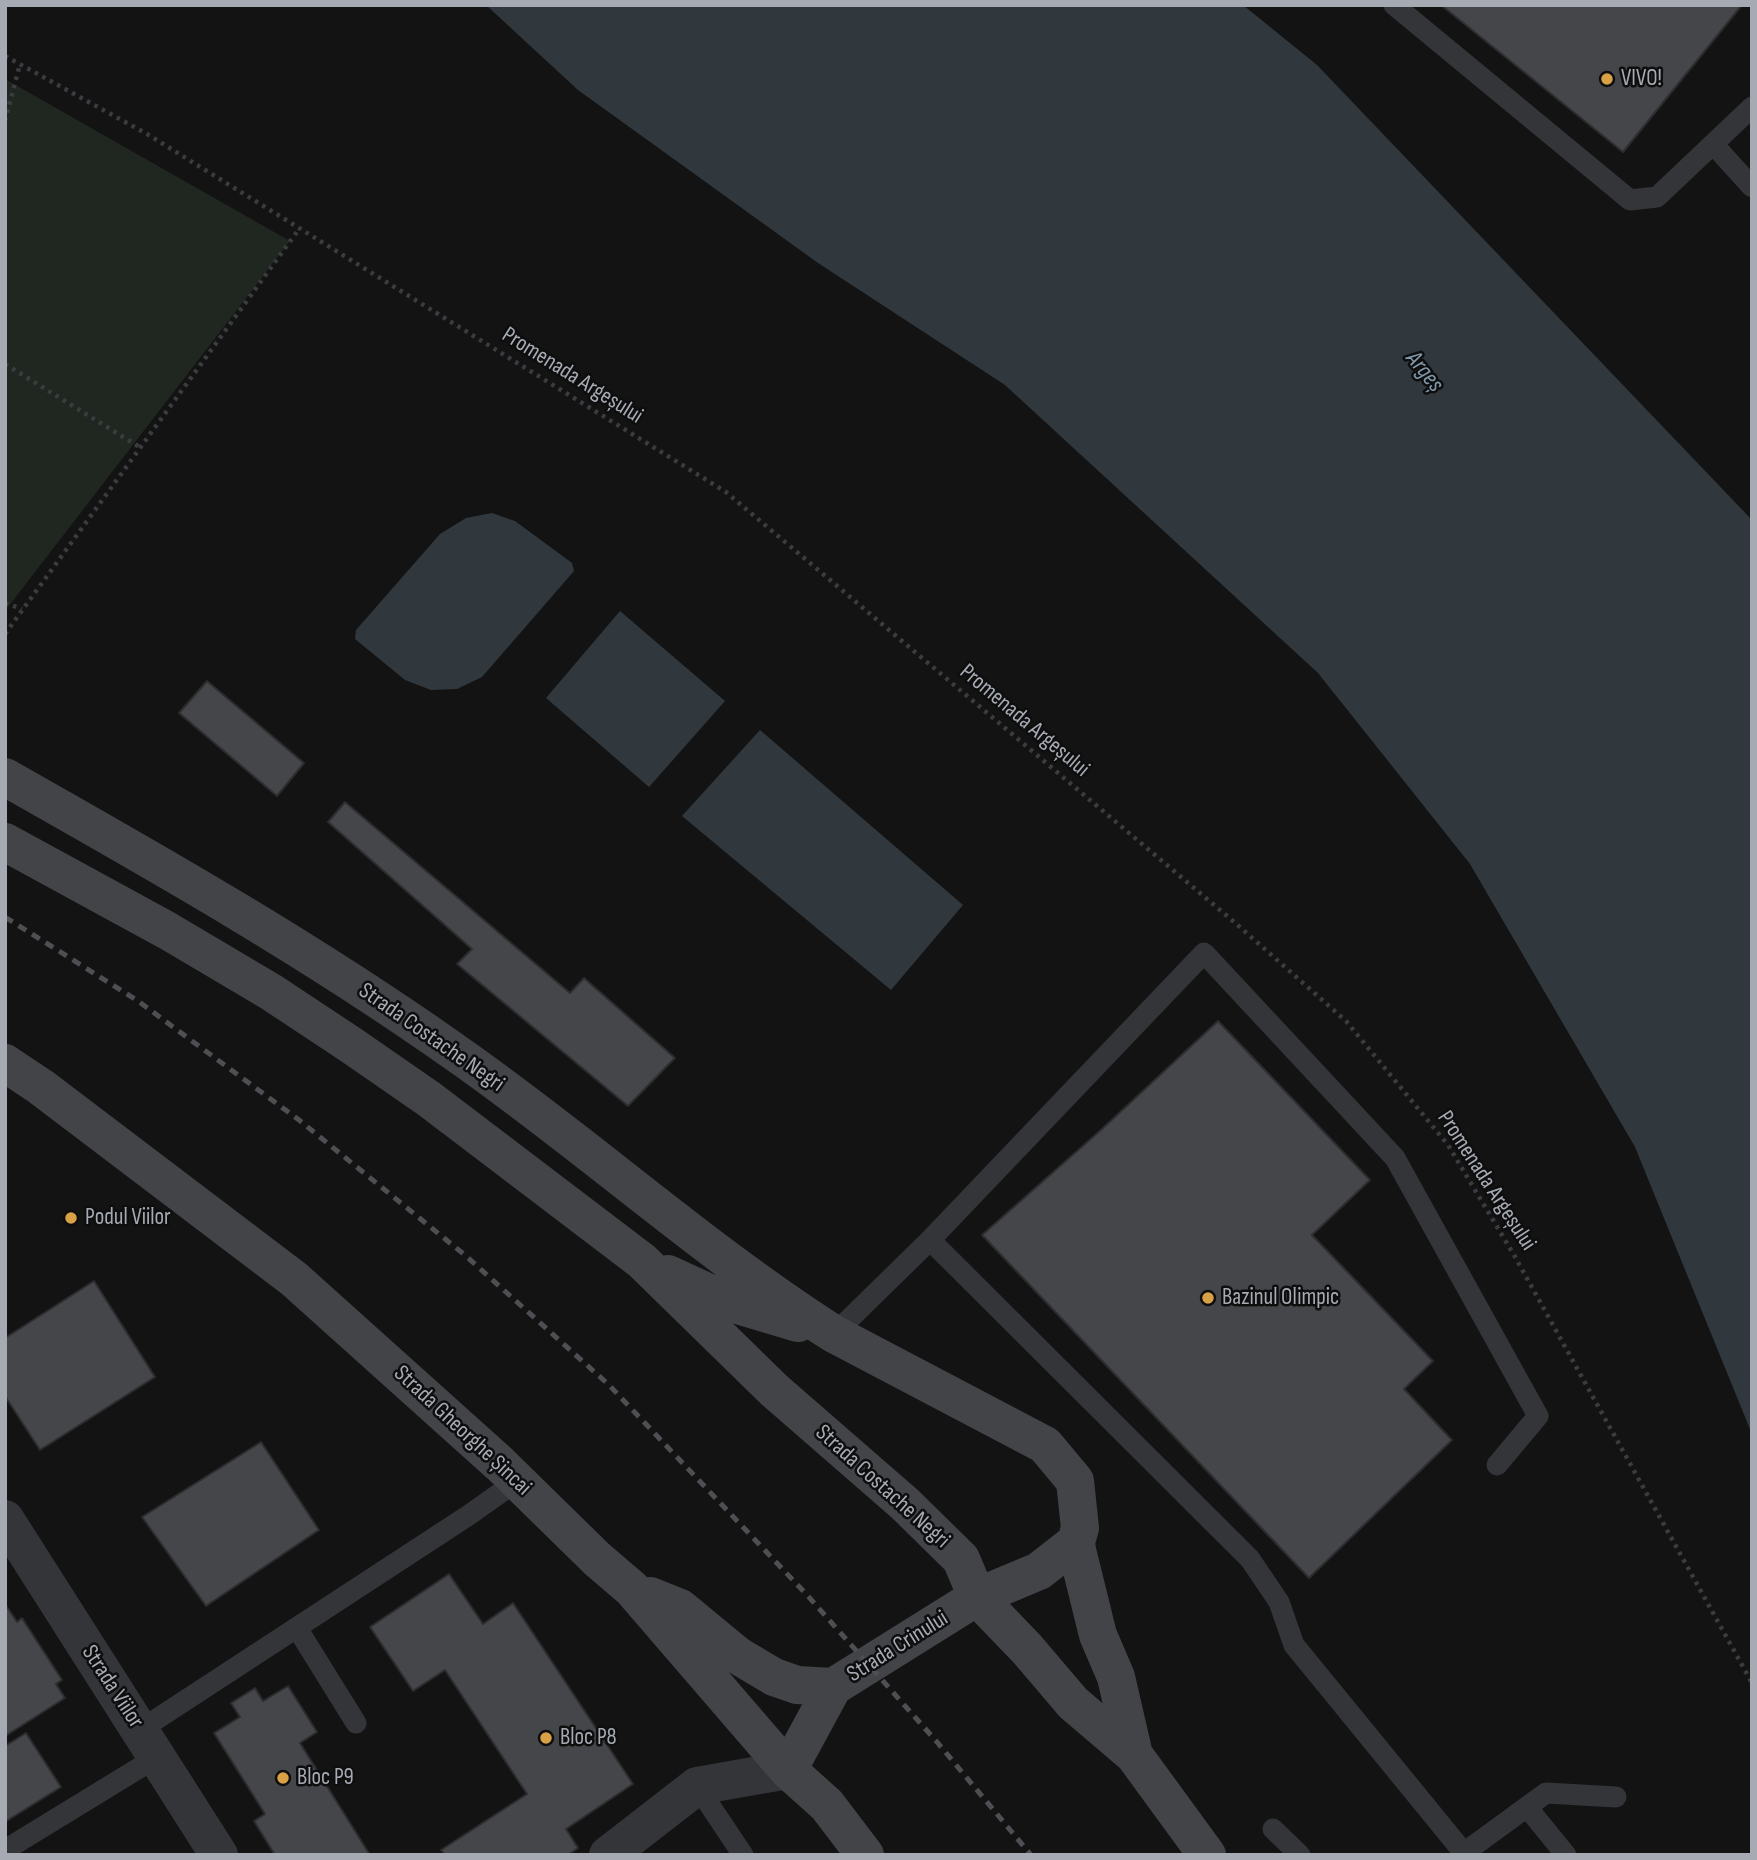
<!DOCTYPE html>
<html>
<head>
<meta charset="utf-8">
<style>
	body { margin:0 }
	#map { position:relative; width:1757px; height:1860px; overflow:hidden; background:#131314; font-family:"Sofia Sans Condensed",sans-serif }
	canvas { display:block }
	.frame { position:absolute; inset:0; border:7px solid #a6abb3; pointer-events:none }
</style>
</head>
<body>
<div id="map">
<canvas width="1757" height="1860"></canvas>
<div class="frame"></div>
</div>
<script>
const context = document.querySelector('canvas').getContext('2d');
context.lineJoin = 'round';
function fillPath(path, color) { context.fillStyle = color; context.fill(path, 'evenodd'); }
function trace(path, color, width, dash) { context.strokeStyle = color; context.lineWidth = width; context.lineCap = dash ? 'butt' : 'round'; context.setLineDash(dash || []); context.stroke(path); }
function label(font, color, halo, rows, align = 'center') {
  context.font = font + ' "Sofia Sans Condensed",sans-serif'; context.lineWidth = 5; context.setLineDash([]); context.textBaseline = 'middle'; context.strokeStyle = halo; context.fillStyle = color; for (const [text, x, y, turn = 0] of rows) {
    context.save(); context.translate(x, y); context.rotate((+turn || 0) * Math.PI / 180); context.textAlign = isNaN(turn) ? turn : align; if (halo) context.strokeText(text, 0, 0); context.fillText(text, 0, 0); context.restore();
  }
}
fillPath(new Path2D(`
	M5,79L290,241L5,611Z`), '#202620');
fillPath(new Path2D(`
	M486,5H1243L1317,65L1752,520V1434L1635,1147L1470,864L1318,673L1005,385L818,263L578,90Z
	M492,513L515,521L572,563L574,571L482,677L457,689L431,690L405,680L355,639L356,630L440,534L466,518Z
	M620,611L725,701L649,787L546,698Z
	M760,730L963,905L891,990L682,816Z`), '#30383d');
const building = new Path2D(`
	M1441,5H1742L1623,152Z
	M207,681L304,763L277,796L179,713Z
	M345,802L570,993L584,978L675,1058L628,1106L457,964L472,949L328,822Z
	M1218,1021L1370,1180L1312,1235L1433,1361L1404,1389L1452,1440L1309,1578L982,1235L1102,1129Z
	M94,1281L155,1377L40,1450L5,1396V1338Z
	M261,1442L319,1530L206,1606L142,1517Z
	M449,1574L483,1624L513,1603L633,1784L566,1829L578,1848L568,1855H445L441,1850L527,1794L445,1670L413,1691L370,1627Z
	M5,1604L17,1622L22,1618L62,1680L56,1684L65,1698L7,1735L5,1733Z
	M288,1686L317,1732L300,1743L370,1855H275L254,1821L265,1814L214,1733L240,1717L231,1703L255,1688L263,1701Z
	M26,1733L61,1787L5,1822V1746Z`);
fillPath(building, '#454649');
trace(building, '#2d2d30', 2);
trace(new Path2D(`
	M5,56L147,134L726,492L1233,921L1346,1021L1448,1145L1514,1255L1752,1683
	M5,121L20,64
	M5,364L141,448
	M5,603L22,609
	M5,634L299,229`), '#3a3c3f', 4.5, [3.5, 5]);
trace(new Path2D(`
	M1394,5L1630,200L1657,197L1752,107
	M1714,145L1752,187
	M930,1240L1250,1559L1279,1602L1294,1645L1464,1853
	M834,1334L930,1240L1204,953L1395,1158L1538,1416L1497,1465
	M297,1628L356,1723
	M140,1730L469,1515L517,1481
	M697,1786L743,1855
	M1527,1807L1566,1855
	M1273,1829L1300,1855
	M5,1850L157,1757
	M1461,1855L1546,1793L1616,1797`), '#343539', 21);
trace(new Path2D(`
	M5,1519L219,1855
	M608,1855L697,1786L788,1770`), '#343539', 38);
trace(new Path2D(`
	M5,777C159,864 312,951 456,1053C585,1143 701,1249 834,1334L1045,1445L1075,1481L1080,1528L1076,1542L1077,1550L1098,1635L1116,1677L1134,1755
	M5,842L168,931L271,992L351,1045L429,1099L642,1261L774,1390L905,1504L961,1559L977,1597L1027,1649L1073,1703L1134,1755L1207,1855
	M5,1063L41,1087L294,1279L500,1464L597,1559L632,1589L788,1770L827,1805L865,1855
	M668,1274L731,1303L798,1323
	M650,1596L680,1608L737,1655L774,1677L797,1685L833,1687
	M788,1770L833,1687L977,1597L1039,1571L1076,1542`), '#434448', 38);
trace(new Path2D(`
	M5,917L138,1001L299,1120L466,1256L609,1385L807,1595L937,1742L1031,1855`), '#4e4f53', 5, [9, 7]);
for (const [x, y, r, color] of [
	[1607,79,7,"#d9a145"],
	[71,1218,7,"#d9a145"],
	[1208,1298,7,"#d9a145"],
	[546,1738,7,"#d9a145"],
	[283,1778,7,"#d9a145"]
]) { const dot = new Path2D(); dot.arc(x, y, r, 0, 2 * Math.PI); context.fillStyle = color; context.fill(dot); trace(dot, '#0e0e0f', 2.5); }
label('23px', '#a6abb3', '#0e0e0f', [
	["VIVO!",1621,79],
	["Podul Viilor",85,1218],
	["Bazinul Olimpic",1222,1298],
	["Bloc P8",560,1738],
	["Bloc P9",297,1778]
], 'left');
label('23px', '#a6abb3', '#0e0e0f', [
	["Promenada Argeșului",572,376,32],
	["Promenada Argeșului",1024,721,40],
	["Strada Costache Negri",431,1038,35],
	["Promenada Argeșului",1486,1181,57],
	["Strada Gheorghe Șincai",462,1431,43],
	["Strada Costache Negri",882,1487,42],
	["Strada Crinului",898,1647,-32],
	["Strada Viilor",112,1687,57]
]);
label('italic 24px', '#8199aa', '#0e0e0f', [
	["Argeș",1424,372,51]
]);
</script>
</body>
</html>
